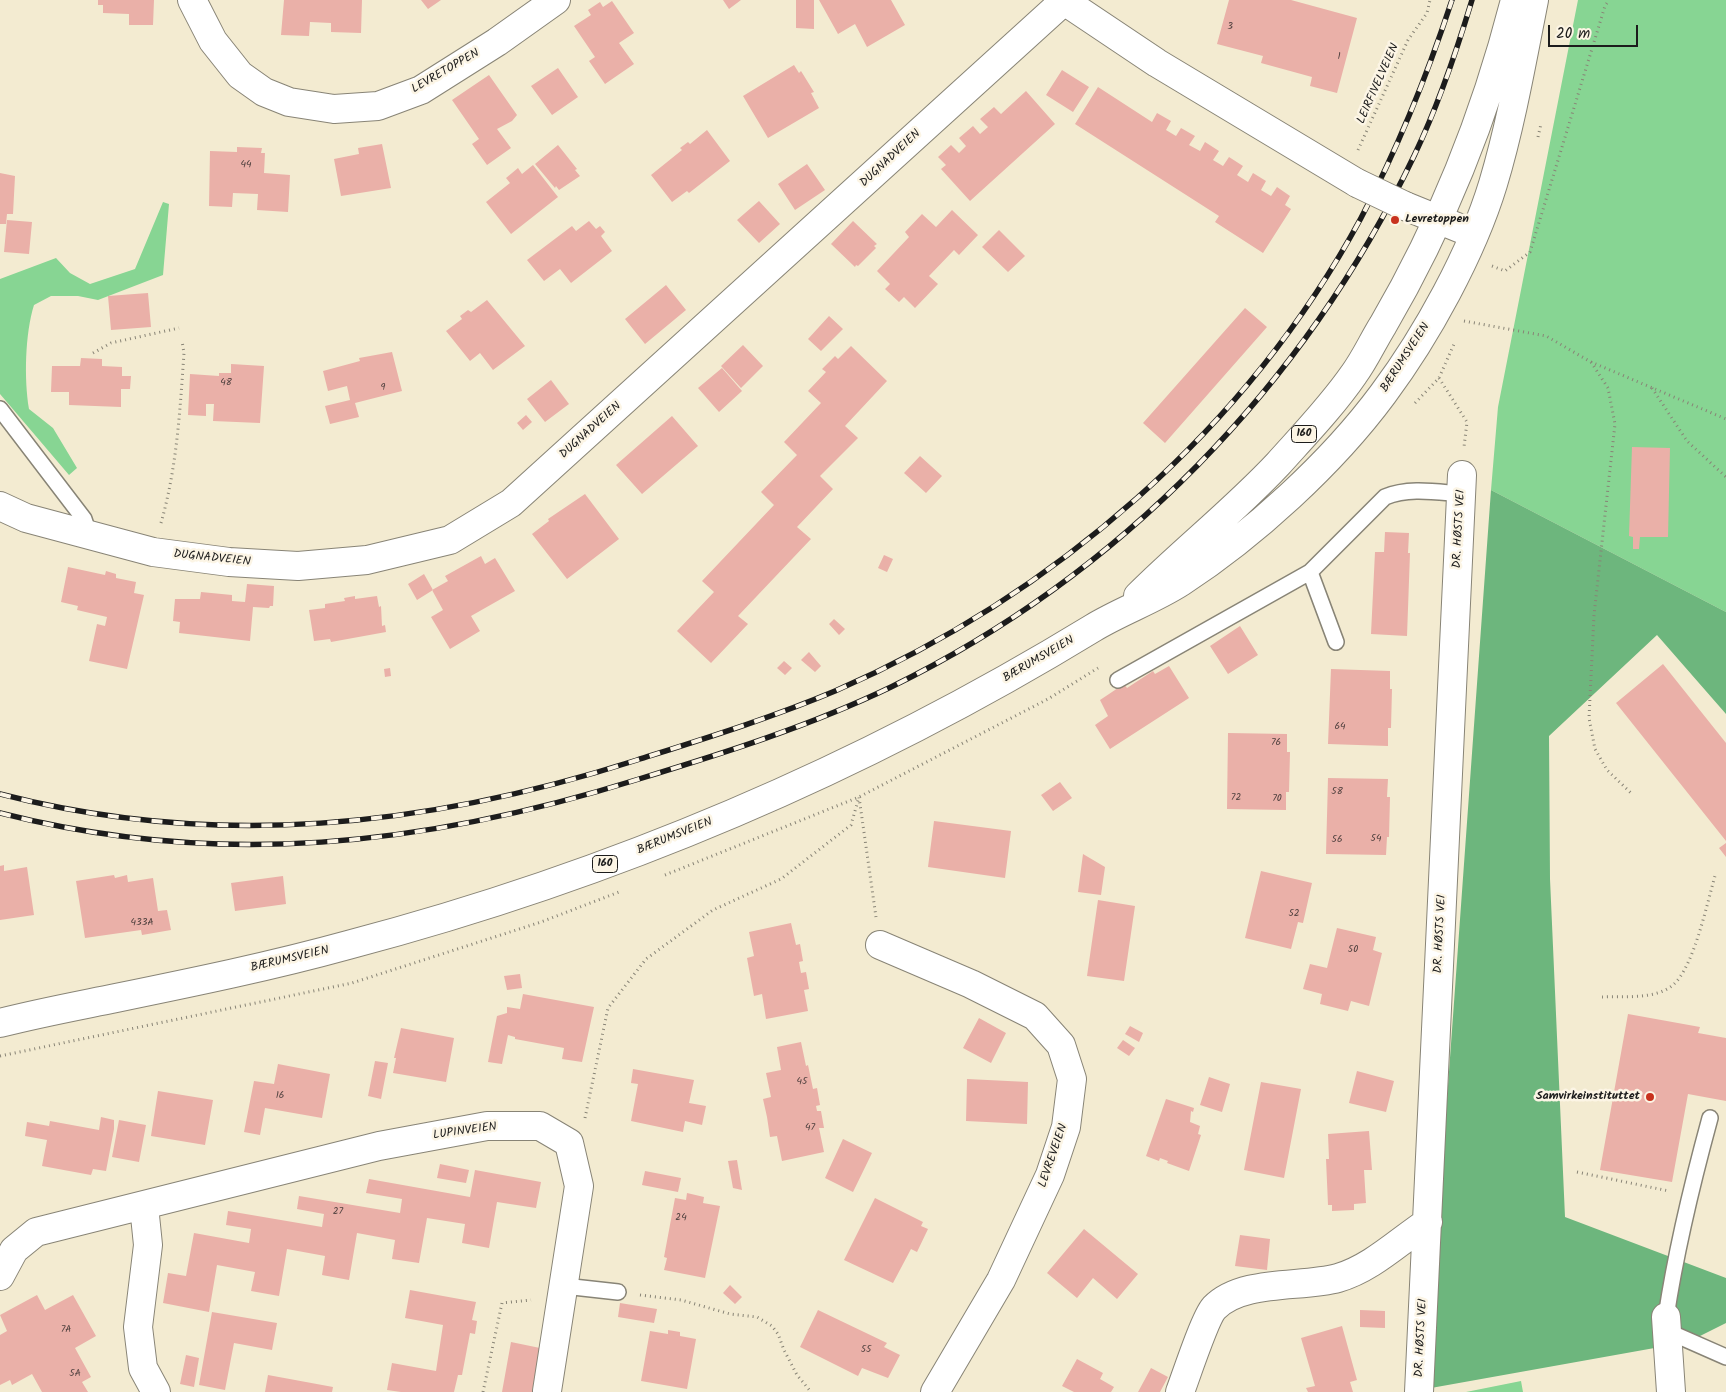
<!DOCTYPE html>
<html>
<head>
<meta charset="utf-8">
<style>
	body { margin:0 }
	#map { position:relative; width:1726px; height:1392px; overflow:hidden; background:#f3ebd1; font-family:Kalam,sans-serif }
	canvas { display:block }
	.scale { position:absolute; left:1548px; top:25px; width:90px; height:22px; box-sizing:border-box; border:2px solid #1c1c1c; border-top:0; padding-left:6px; font-size:15px; line-height:18px; white-space:nowrap; color:#1c1c1c; -webkit-text-stroke:4px #fcf5e5; paint-order:stroke }
</style>
</head>
<body>
<div id="map">
<canvas width="1726" height="1392"></canvas>
<div class="scale">20 m</div>
</div>
<script>
const context = document.querySelector('canvas').getContext('2d');
context.lineJoin = 'round';
function fillPath(path, color) { context.fillStyle = color; context.fill(path, 'evenodd'); }
function trace(path, color, width, dash) { context.strokeStyle = color; context.lineWidth = width; context.lineCap = dash ? 'butt' : 'round'; context.setLineDash(dash || []); context.stroke(path); }
function label(font, color, halo, rows, align = 'center') {
  context.font = font + ' Kalam,sans-serif'; context.lineWidth = 5; context.setLineDash([]); context.textBaseline = 'middle'; context.strokeStyle = halo; context.fillStyle = color; for (const [text, x, y, turn = 0] of rows) {
    context.save(); context.translate(x, y); context.rotate((+turn || 0) * Math.PI / 180); context.textAlign = isNaN(turn) ? turn : align; if (halo) context.strokeText(text, 0, 0); context.fillText(text, 0, 0); context.restore();
  }
}
fillPath(new Path2D(`
	M1578,0H1726V612L1491,490L1498,407Z
	M163,202L169,204L163,275L98,300L78,296H51L34,305C25,334 24,379 29,409L53,428L77,468L69,475L0,394V279L56,258L70,273L90,284L135,269Z
	M1521,1381L1523,1392H1466Z`), '#87d593');
fillPath(new Path2D(`
	M1491,490L1726,612V714L1657,635L1549,736L1550,879L1565,1217L1726,1278V1323L1688,1342L1431,1388L1438,1224Z`), '#6db67d');
fillPath(new Path2D(`
	M98,0H154L153,25H129V14L103,13V5H98Z
	M284,0H362L361,33L331,32V23L310,22L309,36L281,35Z
	M421,0H441L428,9Z
	M723,0H741L729,9Z
	M796,0H814V29L796,28Z
	M819,0H891L905,25L867,47L855,24L838,34Z
	M1229,0H1291L1357,18L1337,93L1310,86L1312,77L1261,63L1263,56L1217,44Z
	M612,1L634,33L619,43L634,64L605,84L589,61L595,57L574,26L591,15L588,10L600,2L603,7Z
	M794,65L799,73L801,71L814,92L811,93L819,108L768,138L743,96Z
	M558,68L578,97L552,115L531,86Z
	M1062,70L1089,87L1073,112L1046,95Z
	M489,75L517,115L512,121L497,129L511,148L487,165L472,144L479,139L452,100Z
	M1098,87L1152,122L1157,113L1171,121L1166,130L1176,136L1181,128L1195,136L1189,145L1200,151L1205,142L1219,151L1213,160L1223,166L1229,157L1243,166L1237,175L1248,182L1253,173L1266,181L1261,190L1271,196L1277,187L1290,196L1285,205L1291,209L1263,253L1215,222L1219,216L1075,124Z
	M1026,91L1055,124L970,201L941,169L946,165L938,157L951,145L959,153L966,146L959,138L973,126L980,134L988,127L980,119L994,107L1001,114Z
	M707,130L730,161L689,193L687,191L672,202L651,175L682,150L680,148L688,142L690,144Z
	M382,144L391,188L341,196L334,159L359,154L358,148Z
	M558,145L577,169L575,170L580,176L559,190L556,186L555,188L535,164Z
	M237,147L262,148L261,153H265L264,173L290,175L288,212L257,210L258,194L233,193L232,207L209,206L210,151L237,152Z
	M807,164L825,190L795,210L778,184Z
	M533,165L558,197L511,234L486,202L510,183L506,178L518,168L522,174Z
	M0,173L15,176L13,214H7L6,224H0Z
	M759,201L780,224L759,243L737,220Z
	M952,210L978,235L959,255L954,250L929,276L938,284L915,308L904,297L899,302L885,289L890,284L877,271L909,237L905,232L922,214L936,227Z
	M7,220L32,222L29,254L4,252Z
	M589,221L596,229L600,226L605,232L601,236L612,251L571,283L560,269L544,281L527,260L572,226L576,231Z
	M853,221L877,244L874,246L876,248L858,266L856,265L855,267L831,244Z
	M999,230L1025,256L1008,272L982,247Z
	M666,285L686,310L645,344L625,319Z
	M148,293L151,327L111,330L108,296Z
	M487,300L525,346L493,370L480,353L470,361L446,331L462,319L460,316L468,310L471,312Z
	M1245,308L1267,327L1165,443L1143,423Z
	M829,316L843,329L821,351L808,339Z
	M743,345L763,366L741,388L721,366Z
	M851,346L887,381L845,426L858,438L820,476L833,489L797,527L811,539L738,616L748,624L711,663L677,631L714,592L702,581L774,505L761,492L797,455L784,442L821,403L808,391L826,372L822,369L835,356L838,359Z
	M392,352L402,391L355,403L359,417L330,424L325,406L350,400L347,386L328,391L323,371L360,361L359,358Z
	M81,358L102,359V366L122,367V376H131L130,389H121V407L69,405V392H51L52,366H80Z
	M231,364L264,366L260,423L213,421L214,404H206V416L188,415L190,374L219,376V373H231Z
	M722,368L742,391L719,412L698,388Z
	M551,380L569,404L545,422L527,399Z
	M526,415L532,422L523,430L517,423Z
	M672,416L698,446L642,494L616,465Z
	M1632,447L1670,448L1668,537H1640L1639,549H1633V537L1629,536Z
	M920,456L942,476L926,493L904,473Z
	M585,494L619,539L567,579L532,534L549,521L548,519Z
	M1385,532L1409,533L1408,553H1410L1407,636L1371,634L1375,552H1384Z
	M884,555L893,559L887,572L878,568Z
	M481,556L485,564L495,558L515,591L471,616L480,631L450,649L431,617L443,610L432,590L448,581L445,576Z
	M68,567L105,575L106,571L116,574V578L136,582L134,593L144,595L127,669L89,661L97,624L105,626L107,617L77,610L78,606L61,602Z
	M424,574L433,590L417,600L408,584Z
	M247,584L274,586L273,606H270L269,608L253,607L250,641L179,633L180,622L173,621L175,599H200L201,592L232,595V601L245,602Z
	M355,596V599L377,596L379,607L381,606L382,626L385,625L386,632L331,642L330,639L314,641L309,610L325,608V604L345,601L344,598Z
	M834,619L845,629L839,635L829,624Z
	M1240,626L1258,655L1228,674L1210,646Z
	M809,652L821,666L815,672L801,660Z
	M784,661L792,668L785,675L777,668Z
	M1663,664L1726,743V841L1616,703Z
	M1169,666L1189,698L1110,749L1095,725L1108,716L1100,700L1124,684L1127,688L1153,671L1155,674Z
	M390,668L391,676L385,677L384,669Z
	M1331,669L1390,671V689H1392L1391,728H1388V746L1328,744Z
	M1228,733L1287,734V752H1290L1289,792H1286V810L1227,809Z
	M1328,778L1388,779L1387,797H1390L1389,837H1387L1386,855L1326,854Z
	M1060,782L1072,798L1053,811L1041,795Z
	M934,821L1011,831L1005,878L928,867Z
	M1726,843V857L1719,848Z
	M1083,854L1105,867L1101,895L1078,892Z
	M4,865V871L27,867L34,915L0,920V866Z
	M1261,871L1312,883L1303,923L1298,922L1291,949L1245,938Z
	M114,875L115,878L127,875L128,882L153,878L158,911L167,910L171,930L142,935L141,930L85,938L76,881Z
	M283,876L286,904L235,911L231,883Z
	M1098,900L1135,906L1124,981L1087,976Z
	M791,923L796,945L800,944L803,961L799,962L801,973L806,972L809,989L804,990L808,1011L766,1019L762,994L754,996L747,958L754,956L749,932Z
	M1337,928L1376,937L1373,950L1382,953L1369,1006L1351,1001L1348,1011L1320,1004L1322,994L1303,989L1310,964L1327,968Z
	M520,974L522,988L507,990L504,976Z
	M523,994L594,1007L582,1062L562,1059L564,1048L515,1039V1037L508,1035L502,1064L488,1062L497,1016L507,1013V1007L520,1009Z
	M1628,1014L1700,1027L1698,1033L1726,1038V1101L1688,1094L1672,1182L1600,1170Z
	M979,1018L1006,1033L991,1063L963,1048Z
	M1130,1026L1143,1033L1139,1042L1125,1034Z
	M401,1028L454,1038L446,1082L393,1073L396,1058H394Z
	M1123,1040L1135,1048L1129,1056L1117,1048Z
	M801,1042L806,1066L808,1065L813,1089L817,1088L820,1105L816,1106L817,1111H821L824,1128H819L824,1152L782,1161L777,1136L770,1137L767,1117L763,1099L771,1097L766,1073L781,1070L777,1047Z
	M375,1061L388,1063L381,1099L368,1096Z
	M278,1064L330,1074L322,1118L265,1108L260,1135L244,1132L254,1081L274,1084Z
	M633,1069L694,1080L689,1103L706,1106L702,1125L685,1121L683,1132L631,1121L638,1084L631,1083Z
	M1357,1071L1394,1081L1386,1112L1349,1103Z
	M1209,1077L1230,1084L1222,1112L1200,1105Z
	M967,1079L1028,1082L1027,1124L966,1121Z
	M1261,1082L1301,1089L1284,1178L1244,1170Z
	M158,1091L213,1100L205,1145L151,1136Z
	M1166,1099L1194,1108L1193,1112L1191,1111L1190,1122L1200,1126L1198,1134L1201,1135L1189,1171L1167,1163L1168,1161L1160,1158L1159,1161L1146,1156Z
	M101,1117L114,1120V1129L106,1171L93,1169L91,1175L42,1166L47,1140L25,1136L27,1122L49,1126L50,1121L99,1130Z
	M119,1120L146,1125L139,1162L112,1157Z
	M1369,1131L1372,1170H1364L1366,1203L1354,1204V1210L1332,1211V1205H1328L1326,1159H1329L1328,1134Z
	M843,1139L872,1153L853,1192L825,1178Z
	M737,1160L742,1190L733,1188L728,1161Z
	M440,1164L469,1170L466,1183L437,1178Z
	M475,1170L541,1182L536,1208L497,1202L489,1248L462,1243L465,1224L427,1218L419,1263L392,1259L395,1240L357,1233L349,1280L322,1275L325,1256L287,1249L279,1296L251,1291L255,1272L217,1265L209,1312L163,1303L168,1273L186,1276L194,1233L249,1243L251,1229L226,1225L228,1211L322,1227L324,1214L297,1209L299,1196L400,1213L402,1199L366,1193L369,1179L470,1197Z
	M645,1171L681,1178L678,1192L642,1185Z
	M687,1193L704,1197L703,1203L720,1206L705,1278L664,1270L667,1258L664,1257L675,1198L686,1200Z
	M875,1198L923,1222L921,1226L928,1229L917,1252L911,1249L893,1283L844,1260Z
	M1084,1229L1138,1274L1117,1299L1093,1278L1077,1298L1047,1273Z
	M1240,1235L1270,1239L1267,1270L1235,1266Z
	M730,1285L742,1297L735,1304L723,1293Z
	M410,1290L476,1302L472,1320L477,1321L475,1334L470,1333L462,1375H458L454,1392H401L387,1390L392,1363L436,1371L443,1325L405,1318Z
	M37,1295L45,1310L73,1295L96,1336L75,1348L91,1377L82,1382L88,1392H42L32,1374L12,1385L10,1380L0,1385V1335L7,1331L0,1315Z
	M620,1303L657,1309L654,1323L618,1317Z
	M818,1310L887,1343L884,1347L900,1355L888,1378L862,1368L858,1376L800,1347Z
	M1360,1310L1385,1311V1328L1360,1327Z
	M212,1312L277,1323L272,1350L234,1343L225,1390L199,1385Z
	M1342,1326L1357,1380L1350,1382L1353,1392H1308L1306,1388L1315,1386L1301,1338Z
	M668,1330L680,1332V1336L696,1339L687,1389L641,1381L650,1331L668,1334Z
	M511,1342L540,1348L532,1392H502Z
	M186,1355L199,1358L194,1387L180,1384Z
	M1077,1359L1103,1373L1100,1379L1114,1387L1111,1392H1074L1062,1386Z
	M1151,1368L1168,1377L1160,1392H1138Z
	M268,1375L333,1387L332,1392H265Z`), '#eab0a8');
const lane = new Path2D(`
	M0,409L84,519L90,537
	M1310,572L1336,642
	M1118,680L1310,572L1385,497C1409,487 1436,492 1461,494
	M564,1286L618,1292
	M1666,1317C1676,1250 1692,1184 1710,1118
	M1667,1331L1726,1357`);
const street = new Path2D(`
	M192,0L213,41L240,75L264,92L289,102L334,109L378,106L421,90L497,42L556,0
	M1063,0L1157,63L1357,183
	M1405,206L1474,234
	M0,506L26,518L153,552L229,562L298,566L367,560L450,540L511,503L1064,1
	M880,945L971,984L1035,1016L1061,1045L1072,1079L1066,1127L1050,1175L1001,1280L935,1392
	M144,1206L148,1245L138,1327L143,1368L156,1392
	M0,1276L14,1250L36,1232L379,1146L487,1126H540L569,1143L579,1186L547,1391
	M1666,1317L1671,1392
	M1180,1392C1186,1376 1205,1318 1214,1308C1242,1279 1302,1288 1338,1278C1372,1268 1399,1241 1428,1222
	M1419,1392L1462,475`);
const primary = new Path2D(`
	M1138,596C1183,551 1234,511 1278,464C1304,435 1332,406 1354,374C1365,359 1373,341 1383,325C1442,224 1486,114 1515,0
	M0,1023C39,1013 77,1006 116,998C194,982 272,966 348,945C610,876 862,769 1093,628C1121,611 1153,600 1181,582C1253,535 1332,463 1383,394C1427,335 1472,253 1493,184C1511,124 1522,61 1534,0`);
trace(lane, '#888476', 18);
trace(street, '#888476', 30);
trace(primary, '#888476', 30);
trace(new Path2D(`
	M1538,137L1541,124
	M1358,150L1408,40L1427,13L1430,0
	M1492,266L1505,271L1530,252L1605,6L1609,0
	M1464,321L1546,336L1591,362L1726,419
	M93,353L111,343L179,328
	M1591,362L1608,388L1615,424L1594,615L1589,718L1595,749L1607,770L1631,793
	M1439,378L1467,422L1464,447
	M1652,388L1687,441L1726,477
	M1415,403L1439,378L1454,344
	M161,523C177,467 180,410 184,353L182,341
	M665,875L859,797L1048,699L1098,668
	M1602,997C1623,996 1655,1000 1673,985C1694,967 1707,903 1715,876
	M0,1056L352,983L541,922L619,892
	M585,1118L608,1008L646,959L713,910L781,879L851,825L859,797L876,917
	M1577,1172L1669,1191
	M640,1295L681,1300L730,1314L757,1317L772,1326L778,1334L784,1350L797,1375L811,1392
	M483,1392L502,1303L531,1300`), '#888476', 3, [1, 4]);
trace(lane, '#fff', 15);
trace(street, '#fff', 28);
trace(primary, '#fff', 28);
const rail = new Path2D(`
	M0,794C216,850 427,827 637,760C703,739 771,718 835,691C1053,596 1247,429 1361,218C1398,148 1427,76 1452,0
	M0,813C219,869 425,846 639,779C724,753 810,726 891,687C1120,575 1304,386 1414,156C1438,106 1456,53 1472,0`);
trace(rail, '#1c1c1c', 5.5);
trace(rail, '#fcf5e5', 4, [11]);
const streetBridge = new Path2D(`
	M1357,183L1405,206`);
trace(streetBridge, '#888476', 30, []);
trace(streetBridge, '#fff', 28);
for (const [x, y, r, color] of [
	[1395,220,5,"#c8321e"],
	[1650,1097,5,"#c8321e"]
]) { const dot = new Path2D(); dot.arc(x, y, r, 0, 2 * Math.PI); context.fillStyle = color; context.fill(dot); trace(dot, '#fcf5e5', 2); }
label('10px', '#50413f', null, [
	["3",1230,27],
	["1",1339,57],
	["44",246,165],
	["48",226,383],
	["9",383,388],
	["64",1340,727],
	["76",1276,743],
	["58",1337,792],
	["72",1236,798],
	["70",1277,799],
	["54",1376,839],
	["56",1337,840],
	["52",1294,914],
	["433A",142,923],
	["50",1353,950],
	["45",802,1082],
	["16",280,1096],
	["47",810,1128],
	["27",338,1212],
	["24",681,1218],
	["7A",66,1330],
	["55",866,1350],
	["5A",75,1374]
]);
for (const [x, y, w] of [
	[1304,434,25],
	[605,864,25]
]) { const box = new Path2D(); box.roundRect(x - w / 2, y - 8.5, w, 17, 4); context.fillStyle = '#fcf5e5'; context.fill(box); trace(box, '#1c1c1c', 1); }
label('bold 11px', '#1c1c1c', null, [
	["160",1304,434],
	["160",605,864]
]);
label('12px', '#1c1c1c', '#fcf5e5', [
	["LEVRETOPPEN",446,72,-30],
	["LEIRFIVELVEIEN",1379,84,-66],
	["DUGNADVEIEN",891,159,-43],
	["BÆRUMSVEIEN",1406,358,-57],
	["DUGNADVEIEN",591,431,-42],
	["DR. HØSTS VEI",1460,529,-87],
	["DUGNADVEIEN",212,559,6],
	["BÆRUMSVEIEN",1039,660,-30],
	["BÆRUMSVEIEN",675,837,-22],
	["DR. HØSTS VEI",1441,934,-87],
	["BÆRUMSVEIEN",290,960,-13],
	["LUPINVEIEN",465,1132,-8],
	["LEVREVEIEN",1054,1156,-71],
	["DR. HØSTS VEI",1422,1338,-87]
]);
label('bold 12px', '#1c1c1c', '#fcf5e5', [
	["Levretoppen",1405,220],
	["Samvirkeinstituttet",1640,1097,"right"]
], 'left');
</script>
</body>
</html>
